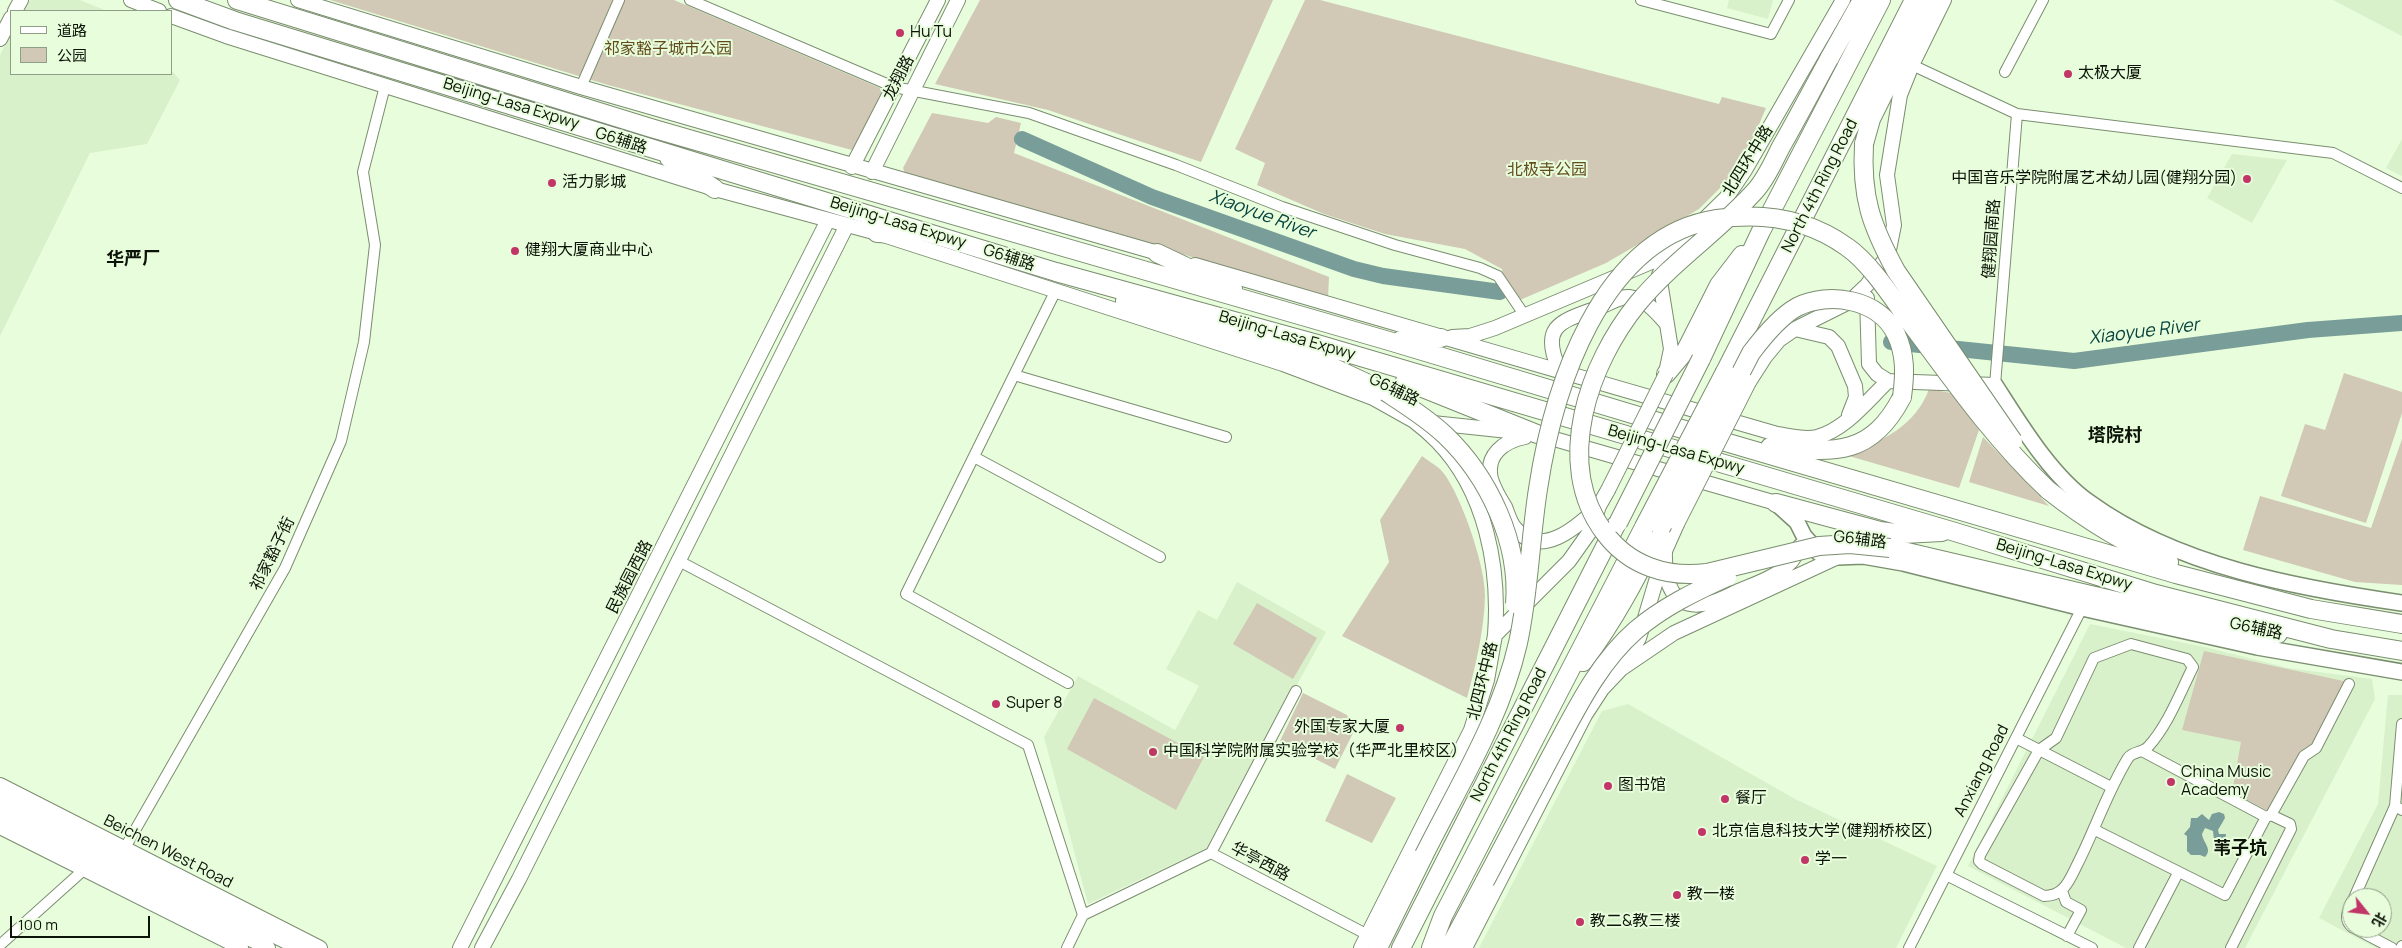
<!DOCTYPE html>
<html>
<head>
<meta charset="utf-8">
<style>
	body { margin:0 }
	#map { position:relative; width:2402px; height:948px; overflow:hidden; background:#e7fddb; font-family:Manrope,"Noto Sans SC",sans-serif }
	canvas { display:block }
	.legend { position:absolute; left:10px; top:10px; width:162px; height:65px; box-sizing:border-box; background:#e7fddb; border:1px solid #8f9f87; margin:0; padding:6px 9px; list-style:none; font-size:15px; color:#0c1308 }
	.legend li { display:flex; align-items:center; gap:10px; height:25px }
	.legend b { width:25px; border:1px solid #8f9f87 }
	.north { position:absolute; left:2342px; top:888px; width:50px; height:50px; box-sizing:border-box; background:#e7fddb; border:1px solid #8f9f87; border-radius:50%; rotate:119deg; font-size:14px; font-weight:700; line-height:20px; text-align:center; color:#0c1308 }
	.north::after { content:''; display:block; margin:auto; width:18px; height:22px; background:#c23567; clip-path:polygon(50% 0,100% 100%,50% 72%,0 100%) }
	.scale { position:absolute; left:10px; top:916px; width:140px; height:22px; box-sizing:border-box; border:2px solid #0c1308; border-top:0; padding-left:6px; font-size:15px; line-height:18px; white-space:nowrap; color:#0c1308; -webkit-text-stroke:4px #e7fddb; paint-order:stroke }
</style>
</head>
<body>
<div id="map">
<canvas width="2402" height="948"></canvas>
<ul class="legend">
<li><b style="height:6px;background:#fff"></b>道路</li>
<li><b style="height:14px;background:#d1c8b6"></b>公园</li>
</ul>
<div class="north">北</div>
<div class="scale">100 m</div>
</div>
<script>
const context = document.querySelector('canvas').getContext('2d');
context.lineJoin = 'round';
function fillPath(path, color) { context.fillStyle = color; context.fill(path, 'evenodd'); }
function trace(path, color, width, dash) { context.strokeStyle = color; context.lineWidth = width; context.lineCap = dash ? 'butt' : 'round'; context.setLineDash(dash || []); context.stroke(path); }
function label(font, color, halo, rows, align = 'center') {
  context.font = font + ' Manrope,"Noto Sans SC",sans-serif'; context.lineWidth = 4; context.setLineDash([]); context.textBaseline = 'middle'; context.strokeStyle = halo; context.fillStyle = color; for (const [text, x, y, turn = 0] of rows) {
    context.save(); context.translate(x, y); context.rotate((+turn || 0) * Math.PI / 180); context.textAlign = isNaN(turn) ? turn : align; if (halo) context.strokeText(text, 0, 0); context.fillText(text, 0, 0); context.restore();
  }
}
fillPath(new Path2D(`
	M30,0H80L107,11H23Z
	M1729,0H1773L1768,19L1727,8Z
	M2333,0H2402V36Z
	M11,34V74H171V70L180,80L147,144L90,153L0,336V55Z
	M2402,139V176L2386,168Z
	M2232,154L2287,160L2252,223L2207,198Z
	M1237,582L1326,632L1207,848L1088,904L1044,737L1078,676L1175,730L1199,686L1166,669L1198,610L1217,620Z
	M2090,624L2205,647L2288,668L2372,679L2375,699L2245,948H2126L1968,866Z
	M2388,695H2402V948H2376L2319,918L2378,804ZM2352,898H2382V928H2352Z
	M1628,704L1795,799L1937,866L1896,948H1479L1602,711Z`), '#d9f1cb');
fillPath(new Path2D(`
	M330,0H674L880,88L882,95L852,150L608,85Z
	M980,0H1273L1201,162L1048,110L935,84Z
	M1305,0H1320L1719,104L1722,97L1766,108L1749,148L1729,179L1699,209L1606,263L1513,303L1503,286L1502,269L1465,249L1385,234L1324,214L1257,185L1265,163L1235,149Z
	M932,113L988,123L996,117L1021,123L1014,153L1329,277L1328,298L1132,239L906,176L903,168Z
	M2344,373L2402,392V413L2366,523L2281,496L2305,424L2325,430Z
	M1929,389L1951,393L1979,430L1959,488L1849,456C1882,440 1916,426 1929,389Z
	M1983,437L2049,506L1969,482Z
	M2402,439V585L2355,582L2243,550L2260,496L2371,528Z
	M1422,456C1428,461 1436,465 1441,470C1460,491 1486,567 1485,596C1484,631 1476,664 1467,698L1342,636L1389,562L1380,520Z
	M1257,603L1317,638L1293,679L1233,644Z
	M2204,651L2348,682L2314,748L2270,812L2232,792L2241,742L2182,730Z
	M1303,693L1347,715L1354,731L1335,769L1280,741Z
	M1094,698L1204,757L1176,810L1067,749Z
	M1347,774L1396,798L1372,843L1325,821Z`), '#d1c8b6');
fillPath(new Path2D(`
	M2219,812L2224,814L2225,818L2218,830L2219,834H2226L2225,841L2218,843L2214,840L2213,831L2205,828L2202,834C2203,843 2213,849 2205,857L2200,855H2191L2187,851V836L2184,834L2190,827L2191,818H2197L2202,814L2209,820L2212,814Z`), '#799d98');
trace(new Path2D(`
	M1022,139L1152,197L1354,269L1383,276L1500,292
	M1891,342L2074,361L2308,330L2402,323`), '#799d98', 16);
const street = new Path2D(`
	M690,0L894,87L1029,113L1176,165L1282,207L1395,245L1480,268L1498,276L1525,316
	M1641,0L1771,34L1789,0
	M1912,65L2017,114L2333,153L2402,188
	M2005,72L2043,0
	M581,87L619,0
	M1055,292L906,594L1068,683
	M1014,375L1226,437
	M1995,385L2017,114
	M974,457L1160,557
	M677,560L1028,745L1083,915
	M2131,644L2187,659L2193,667C2180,693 2168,725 2148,747C2142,753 2133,751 2128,758C2107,792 2095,830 2077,865C2069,881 2064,896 2044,896L1982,864L1979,861L1980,855L2039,750L2056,738L2094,658Z
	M2402,724L2395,806L2402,810
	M2016,738L2111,787
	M2142,751L2266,817
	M2095,830L2225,895L2266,817L2271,815L2304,756L2316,748L2349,684
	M122,853L285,568L341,441L364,342L375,245L363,172L385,86
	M1211,853L1296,691
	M1211,853L1368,935
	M1946,875L2092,948
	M2062,891L2066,902L2081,910L2067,936
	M2354,898L2395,806
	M2352,901C2348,911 2343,919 2352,927
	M1083,915L1211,853
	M2354,928L2392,948
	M0,945L88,866
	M1067,948L1083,915
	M1909,948L2082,608
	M2139,948L2178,873
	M2231,948L2291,829L2290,824L2271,815
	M2401,948L2402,946`);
const secondary = new Path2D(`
	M131,0L159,11
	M298,0L581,87L1165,255
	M15,11L21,0
	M171,16L226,36L715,189L877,233L1283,364L1373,398L1414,421L1537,434L1776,503
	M0,39L11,18
	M852,167L938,0
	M872,172L958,0
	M1195,265C1389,323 1583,377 1777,434C1790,436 1804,440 1817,437C1846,429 1867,401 1888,381L1995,385
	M1867,298L1869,364L1877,374L1888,381
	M1795,329L1829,337L1838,346L1855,386L1856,397L1849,415
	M1452,337L1470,336L1495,328L1668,255
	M1559,369C1539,324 1563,321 1600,307C1608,304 1621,296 1629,297C1646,299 1656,312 1667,324
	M1666,373L1671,349L1659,275L1668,255L1726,198L1745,170L1843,0
	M1749,382L1765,357L1779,340L1795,329L1849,302L1867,285L1888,255L1894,225L1887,175L1900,95L1912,65L1944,0
	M1414,421C1422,427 1430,434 1437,441C1486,491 1500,568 1495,635
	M1525,437C1504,441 1485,455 1491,479C1494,489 1500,499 1505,507C1508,514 1510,523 1515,528C1540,560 1577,527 1597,508
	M1665,551C1664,581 1671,612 1709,603C1720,601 1731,594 1741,590C1765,580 1791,572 1800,546
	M1624,664L1639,638L1665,551L1677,524
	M0,785L320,948
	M0,800L299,948
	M0,813L268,948
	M0,827L241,948
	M460,948L828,220
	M482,948L519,879L847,225
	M1361,948L1471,730L1487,680L1495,635L1569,561L1591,530L1599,506L1608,490
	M1465,948L1585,715L1602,689L1621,669L1674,633L1838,557`);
const primary = new Path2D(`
	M1995,385C2020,424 2051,476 2090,503C2177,566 2297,588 2402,603
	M1776,503L1797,522L1804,536L1819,553L1838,557L1863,556L1903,563L2082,608L2257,647L2402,672`);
const highway = new Path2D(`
	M178,0L235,21L1056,272L1317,344L1955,532L2156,594L2331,639L2402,651
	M237,0L651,128L1389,341L1732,444L2176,574L2311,609L2402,624
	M1829,59L1862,0
	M1864,144L1871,119L1930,0
	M669,158L715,189
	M877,233L916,235
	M1157,253L1233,289
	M1125,301L1148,310L1332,367L1386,392
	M1401,340L1441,338
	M1701,359L1761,231L1881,0
	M1725,372L1914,0
	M1666,374L1686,350L1719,285L1742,255
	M1405,381L1537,434
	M1770,447C1831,452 1870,459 1902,397
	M2048,490C2086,520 2124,544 2169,562
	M1776,503L1880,531L1903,534L1942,532
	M1890,548L2142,607L2251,631L2278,634
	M1583,662C1615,620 1638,575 1661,528
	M1378,948L1424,855
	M1401,948L1616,525
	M1431,948L1443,916L1644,527
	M1449,948L1485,881`);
trace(street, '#7b8e70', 12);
trace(secondary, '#7b8e70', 16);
trace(primary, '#7b8e70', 18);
trace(highway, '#7b8e70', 20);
trace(street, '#fff', 10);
trace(secondary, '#fff', 14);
trace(primary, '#fff', 15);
trace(highway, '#fff', 18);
const secondaryBridge = new Path2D(`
	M1608,490L1666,374
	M1677,524L1749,382`);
const highwayBridge = new Path2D(`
	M1829,59C1813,88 1798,117 1782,145C1774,160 1767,178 1755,191C1719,231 1673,261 1638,303C1589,363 1553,463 1604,532C1629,566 1667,578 1707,573L1819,546L1850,544L1890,548
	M1864,144C1861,197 1871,225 1896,271L2013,441
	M1386,392C1406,405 1427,418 1445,435C1489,477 1520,543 1515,604
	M1618,523L1701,359
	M1644,527L1725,372
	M1661,528L1751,353C1763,337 1779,317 1797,307C1829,291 1879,299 1896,334C1906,355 1905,375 1902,397
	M1424,855C1458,787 1501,718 1518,643C1529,593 1530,540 1538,489C1553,389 1600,237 1717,219C1764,212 1808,219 1847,247C1872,264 1897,305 1915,329C1957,386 1997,442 2048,490
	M1485,881C1507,839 1529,798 1551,756C1575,712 1597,664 1636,630C1663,607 1694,592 1727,577`);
trace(secondaryBridge, '#7b8e70', 16, []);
trace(highwayBridge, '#7b8e70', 20, []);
trace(secondaryBridge, '#fff', 14);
trace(highwayBridge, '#fff', 18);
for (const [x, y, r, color] of [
	[900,33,5,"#c23567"],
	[2068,74,5,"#c23567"],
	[2247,179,5,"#c23567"],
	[552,183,5,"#c23567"],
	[515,251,5,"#c23567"],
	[996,704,5,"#c23567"],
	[1400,728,5,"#c23567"],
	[1153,752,5,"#c23567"],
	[2171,782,5,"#c23567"],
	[1608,786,5,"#c23567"],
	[1725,799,5,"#c23567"],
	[1702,832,5,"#c23567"],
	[1805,860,5,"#c23567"],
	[1677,895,5,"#c23567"],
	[1580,922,5,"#c23567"]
]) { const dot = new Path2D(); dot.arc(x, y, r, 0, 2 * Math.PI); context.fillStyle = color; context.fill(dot); trace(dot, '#e7fddb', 2); }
label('16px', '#0c1308', '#e7fddb', [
	["Hu Tu",910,33],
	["太极大厦",2078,74],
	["中国音乐学院附属艺术幼儿园(健翔分园)",2237,179,"right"],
	["活力影城",562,183],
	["健翔大厦商业中心",525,251],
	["Super 8",1006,704],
	["外国专家大厦",1390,728,"right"],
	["中国科学院附属实验学校（华严北里校区）",1163,752],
	["China Music",2181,773],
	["Academy",2181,791],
	["图书馆",1618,786],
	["餐厅",1735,799],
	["北京信息科技大学(健翔桥校区)",1712,832],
	["学一",1815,860],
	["教一楼",1687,895],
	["教二&教三楼",1590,922]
], 'left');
label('16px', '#624b1c', '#e7fddb', [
	["祁家豁子城市公园",668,50],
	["北极寺公园",1547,171]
]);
label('16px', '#0c1308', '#e7fddb', [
	["龙翔路",899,78,-63],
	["Beijing-Lasa Expwy",511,104,17],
	["G6辅路",621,141,18],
	["北四环中路",1748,161,-58],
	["North 4th Ring Road",1820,186,-63],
	["Beijing-Lasa Expwy",898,223,17],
	["健翔园南路",1992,239,-86],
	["G6辅路",1009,258,18],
	["Beijing-Lasa Expwy",1287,336,16],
	["G6辅路",1394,390,26],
	["Beijing-Lasa Expwy",1676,450,16],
	["G6辅路",1860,540,7],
	["祁家豁子街",273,554,-64],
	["Beijing-Lasa Expwy",2064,565,17],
	["民族园西路",630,577,-63],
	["G6辅路",2256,629,12],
	["北四环中路",1483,681,-76],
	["North 4th Ring Road",1509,735,-63],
	["Anxiang Road",1982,771,-63],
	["Beichen West Road",168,852,27],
	["华亭西路",1260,862,28]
]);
label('italic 18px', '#043f3b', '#e7fddb', [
	["Xiaoyue River",1262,215,20],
	["Xiaoyue River",2144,332,-7]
]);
label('bold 18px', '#0c1308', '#e7fddb', [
	["华严厂",133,260],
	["塔院村",2115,436],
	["苇子坑",2240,849]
]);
</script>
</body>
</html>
